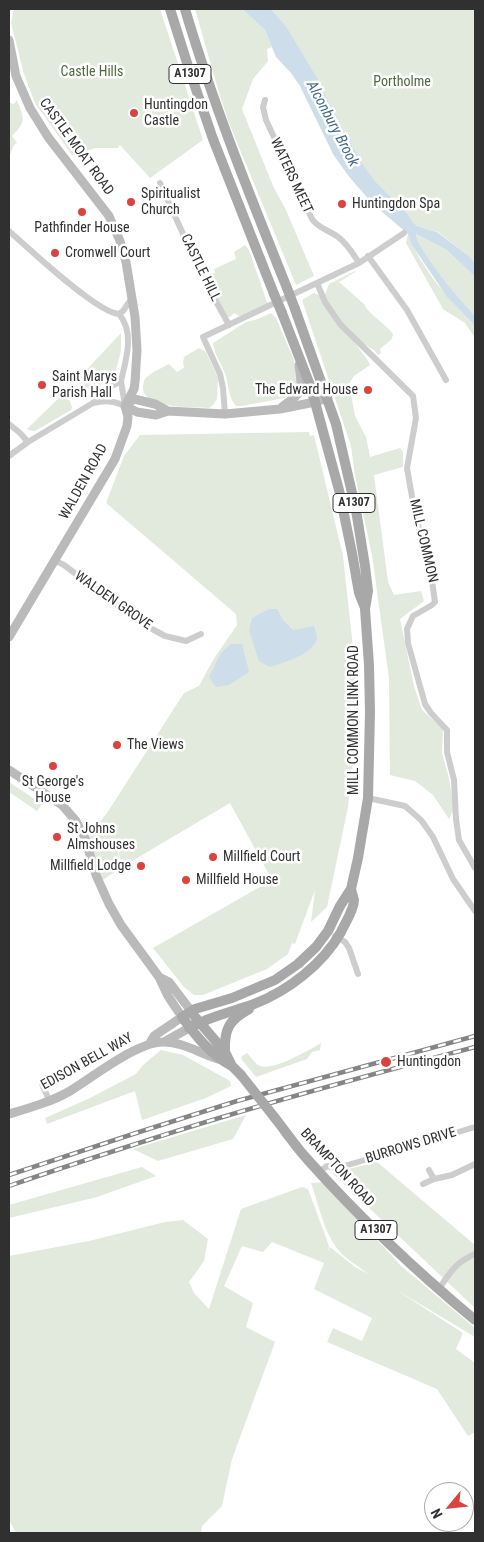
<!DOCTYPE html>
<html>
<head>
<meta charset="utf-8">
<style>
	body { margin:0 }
	#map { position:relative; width:484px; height:1542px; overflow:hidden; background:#fff; font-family:"Roboto Condensed",sans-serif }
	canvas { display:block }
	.frame { position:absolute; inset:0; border:10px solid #303030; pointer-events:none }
	.north { position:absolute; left:424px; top:1482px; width:50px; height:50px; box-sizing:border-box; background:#fff; border:1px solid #acacac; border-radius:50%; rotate:242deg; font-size:14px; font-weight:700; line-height:20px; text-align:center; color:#303030 }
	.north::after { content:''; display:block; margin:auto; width:18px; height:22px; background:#da4340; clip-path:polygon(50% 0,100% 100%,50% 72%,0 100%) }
</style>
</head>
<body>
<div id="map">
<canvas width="484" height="1542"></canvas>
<div class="frame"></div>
<div class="north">N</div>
</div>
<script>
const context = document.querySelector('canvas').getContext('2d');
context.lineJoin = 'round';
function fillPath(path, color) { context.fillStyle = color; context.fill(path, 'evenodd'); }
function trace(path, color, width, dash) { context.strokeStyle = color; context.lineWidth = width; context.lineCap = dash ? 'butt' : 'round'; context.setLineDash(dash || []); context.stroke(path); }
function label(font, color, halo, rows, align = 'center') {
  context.font = font + ' "Roboto Condensed",sans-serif'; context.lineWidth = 5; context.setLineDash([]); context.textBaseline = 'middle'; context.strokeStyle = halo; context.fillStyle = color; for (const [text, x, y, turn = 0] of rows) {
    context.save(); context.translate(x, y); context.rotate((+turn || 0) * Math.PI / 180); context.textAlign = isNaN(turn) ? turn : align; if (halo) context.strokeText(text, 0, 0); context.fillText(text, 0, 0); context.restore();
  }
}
fillPath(new Path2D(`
	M14,9H160L203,140L150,178L120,145L118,148H96L72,155L35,103L24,74L11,23Z
	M195,9H242L265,30L272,47L267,49L268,61L253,79L242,109L273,186L286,210L314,276L296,285L229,123L220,96Z
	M271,9H475V263L469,256L438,232L417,226L412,221L407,213L375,181L364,166L338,121L318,79L286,26Z
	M17,100C24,119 27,121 12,136L17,143L14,145L9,157L10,103L14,104Z
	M408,234C421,268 448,299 473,324L475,329V338L465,323L443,309L406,243Z
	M416,234L447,250L475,277V316C460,299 418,255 416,234Z
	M245,245L249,250L268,305L243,318L234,313L230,317H227L209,281V275L215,273L214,269L236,259L234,252Z
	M355,271V272L339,282L365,305C367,313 386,324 393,334L392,339L380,349L381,353L378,355L375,351L354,337L350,329L336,318L367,359L370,365L354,376L349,384L355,416L366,437L370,457L400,448L403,452V467L374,475L388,582L394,595L421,591L424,601L400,619L414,686L422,710L443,729L442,753L449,778L454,809L449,819L433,795L415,781L390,775L389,678L372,555L355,476L351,446L302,300L314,293L324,297L329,284Z
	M271,313L276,318L294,360L297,375V391L284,398L242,406H236C228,397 229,387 226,376C222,364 214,355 213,343L246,322L258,319Z
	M121,333V351L114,377L93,389L82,386L75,382Z
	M199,348L206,352L218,378L217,399L213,405L209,408C194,407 140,409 143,386C144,382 144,378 148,376C154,371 162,368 169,364L177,372L184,368L183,362L184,357Z
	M66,391L72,407L71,410L35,431L28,430L27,429Z
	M309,432L310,436L314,435L343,556L357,684L358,709L348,807L327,907L311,922L315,890L295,944L292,943L288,954L267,969L203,995H194L184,987L153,948L272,880L230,803L122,867L113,828L121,868L101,881L87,839L109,810L184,693L199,686L213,660L237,625L236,614L106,503L124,456L140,435Z
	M9,782L42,804L37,811L9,792Z
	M321,1043L320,1050L312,1052L307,1059L256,1077L242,1060L241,1057L247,1053C250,1056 254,1062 258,1065C271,1073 309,1050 321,1043Z
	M161,1050L183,1055L230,1081L231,1086L206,1098L142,1120L135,1091L47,1124L45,1118L88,1099L136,1074L142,1066Z
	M246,1115L233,1139L158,1161L133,1149Z
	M377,1162L475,1245V1308L332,1173Z
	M142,1167L156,1176L97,1197L9,1218V1205Z
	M323,1182L401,1266L475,1328V1337L395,1289L463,1333L456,1349L475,1363V1432L468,1436L437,1389L327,1342L333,1328L362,1341L372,1318L314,1289L324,1263L272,1242L263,1252L242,1246L224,1286L253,1303L246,1327L275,1342L232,1459L222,1506L202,1526L201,1533H16L9,1520V1256L89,1241L165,1222L183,1220L208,1239L204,1261L189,1282L194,1293L209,1309L241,1209L302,1187L308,1189L329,1246L328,1251L330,1247L355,1267L368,1274C360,1267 348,1261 340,1252C324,1234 319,1205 311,1183Z`), '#e2e9dd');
fillPath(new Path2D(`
	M242,9H271L286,26L318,79L338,121L364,166L375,181L407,213L412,221L417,226L437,232L469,256L475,263V277L447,250L416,234C417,242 422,248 426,255C440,277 457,296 475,316V329L473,324L447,297L412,245L408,234L374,205L357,186L347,174L333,154L300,86L291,73L276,57L265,30Z
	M269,609H277L283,620L293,630L314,626C315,630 317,635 317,638C314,654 283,663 270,667L259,661L249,630L252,618Z
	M231,644H242L249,672L229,685L216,687L209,677L221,653Z`), '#cdddea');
trace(new Path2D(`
	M265,100L263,107L266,120L312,219C319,229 329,230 338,237C347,243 353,254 359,263
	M160,183L203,278L229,325
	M9,231C27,247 98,314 119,314
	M368,256L407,310L446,380
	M317,283L325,302L340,324L413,396L416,418L407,468L414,508L432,581L435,602L432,605L413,616L407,629L408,643L425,704L431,713L447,730V752L454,780L456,819L459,840L475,868
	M119,314L123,311L132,298
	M121,381L125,406
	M93,403L100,393L121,381C126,360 135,332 119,314
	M225,414L223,388L220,374L203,337L359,263L404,233
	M9,424L20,433L28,442
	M9,456L28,442L93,403C106,400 114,401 125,406
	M54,560L64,565L141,623L165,636L186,641L201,634
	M368,798L405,806L421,820L433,837L453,879L475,911
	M335,936L345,942L349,948L358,974
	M42,1084L49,1100
	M429,1170L434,1179
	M319,1172L327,1166L335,1168L348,1165L475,1127
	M423,1184L434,1179L452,1175L475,1164
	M439,1289C450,1272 456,1262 475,1254`), '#cdcdcd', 6);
trace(new Path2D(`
	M9,40L16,76L30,108L48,137L109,216L120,241L126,262L135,317L137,350L135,382L134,389L125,406L128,417L127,426L115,459L9,637
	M127,404L134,399L155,404L168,411
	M125,406L137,412L156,415L168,411L225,414L280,409L315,402L328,398
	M282,407C304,390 303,393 299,365
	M9,770L62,805L76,821L85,838L96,875L109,904L121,925L159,977L168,996L182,1017L154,1036L150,1043
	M159,977L169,982L191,1011
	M164,1042L189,1028
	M9,1114C29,1108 51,1102 70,1091C93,1077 138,1041 164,1042C184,1042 202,1055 222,1060`), '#bababa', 9);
trace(new Path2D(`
	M170,9L188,66L213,139L274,294
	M185,9C213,104 250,196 287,288
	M282,313L310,385L315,402L339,490L352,553L359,593L365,608
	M195,1017L225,1052L232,1066L241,1075
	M189,1028C210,1016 232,1012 254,1004C288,991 323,964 341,932C345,923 354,910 354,900C353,897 352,893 351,889
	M225,1052C224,1029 229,1020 249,1009
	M232,1066C211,1055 196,1036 182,1017L195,1009L232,998L275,980L298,964L316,947L328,931L340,906L351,889L358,858L368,798L370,712L369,665L365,609L368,591L365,566L356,510L336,424L295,309
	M275,1118C286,1132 296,1147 308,1160C359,1217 416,1271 475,1320`), '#a8a8a8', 10);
const rail = new Path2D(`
	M9,1175L136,1133L237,1101L475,1036
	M9,1186C52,1171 95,1157 139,1143C250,1107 362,1077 475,1047`);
trace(rail, '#858585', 4.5);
trace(rail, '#fff', 2.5, [8]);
trace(new Path2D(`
	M287,288L295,309
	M274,294L282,313
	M241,1075L275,1118`), '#a8a8a8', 10);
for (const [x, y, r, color] of [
	[134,113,5,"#da4340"],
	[131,202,5,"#da4340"],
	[342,204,5,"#da4340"],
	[82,212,5,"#da4340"],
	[55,253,5,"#da4340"],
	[42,385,5,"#da4340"],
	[368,390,5,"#da4340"],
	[117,745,5,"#da4340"],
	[53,766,5,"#da4340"],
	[57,837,5,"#da4340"],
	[213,857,5,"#da4340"],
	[141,866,5,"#da4340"],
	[186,880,5,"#da4340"],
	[386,1062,6,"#da4340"]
]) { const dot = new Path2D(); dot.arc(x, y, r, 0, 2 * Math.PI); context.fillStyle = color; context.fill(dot); trace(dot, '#fff', 2); }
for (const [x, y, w] of [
	[190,74,42],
	[354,503,42],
	[376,1230,42]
]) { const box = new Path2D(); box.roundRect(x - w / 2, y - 9.5, w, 19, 4); context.fillStyle = '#fff'; context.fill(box); trace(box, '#303030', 1); }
label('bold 12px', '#303030', null, [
	["A1307",190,74],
	["A1307",354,503],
	["A1307",376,1230]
]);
label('14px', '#506a40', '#fff', [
	["Castle Hills",92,72],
	["Portholme",402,82]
]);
label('14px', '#303030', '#fff', [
	["Huntingdon",144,105],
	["Castle",144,121],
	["Spiritualist",141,194],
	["Church",141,210],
	["Huntingdon Spa",352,204],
	["Pathfinder House",82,228,"center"],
	["Cromwell Court",65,253],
	["Saint Marys",52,377],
	["Parish Hall",52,393],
	["The Edward House",358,390,"right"],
	["The Views",127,745],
	["St George's",53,782,"center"],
	["House",53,798,"center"],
	["St Johns",67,829],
	["Almshouses",67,845],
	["Millfield Court",223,857],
	["Millfield Lodge",131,866,"right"],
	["Millfield House",196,880],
	["Huntingdon",397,1062]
], 'left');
label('14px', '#303030', '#fff', [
	["CASTLE MOAT ROAD",76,147,54],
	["WATERS MEET",291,176,65],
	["CASTLE HILL",200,268,64],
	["WALDEN ROAD",84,482,-61],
	["MILL COMMON",423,541,77],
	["WALDEN GROVE",113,601,35],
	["MILL COMMON LINK ROAD",354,720,-90],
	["EDISON BELL WAY",87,1062,-29],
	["BURROWS DRIVE",411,1146,-17],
	["BRAMPTON ROAD",337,1168,47]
]);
label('italic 15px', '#436a8e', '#fff', [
	["Alconbury Brook",332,124,62]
]);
</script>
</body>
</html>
